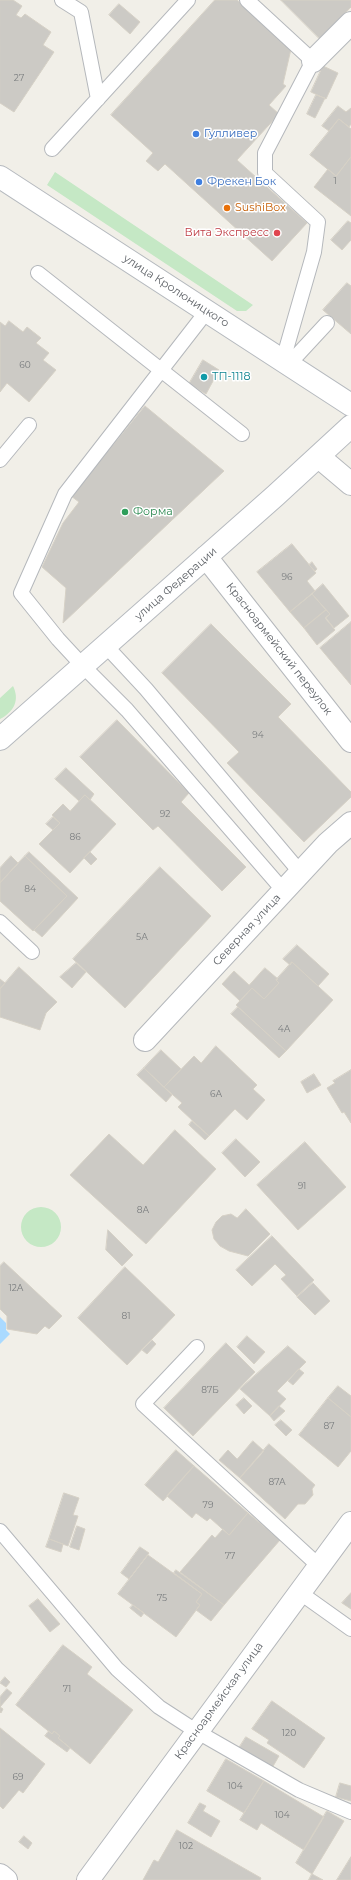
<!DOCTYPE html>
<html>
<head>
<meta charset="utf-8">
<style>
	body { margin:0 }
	canvas { display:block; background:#f1efe8 }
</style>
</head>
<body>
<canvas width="351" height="1880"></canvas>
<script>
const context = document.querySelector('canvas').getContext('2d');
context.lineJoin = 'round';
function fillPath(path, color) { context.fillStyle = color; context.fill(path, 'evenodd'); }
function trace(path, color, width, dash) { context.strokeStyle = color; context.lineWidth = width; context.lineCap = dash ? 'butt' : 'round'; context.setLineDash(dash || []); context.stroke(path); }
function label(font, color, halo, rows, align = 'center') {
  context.font = font + ' Montserrat,sans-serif'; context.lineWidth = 3; context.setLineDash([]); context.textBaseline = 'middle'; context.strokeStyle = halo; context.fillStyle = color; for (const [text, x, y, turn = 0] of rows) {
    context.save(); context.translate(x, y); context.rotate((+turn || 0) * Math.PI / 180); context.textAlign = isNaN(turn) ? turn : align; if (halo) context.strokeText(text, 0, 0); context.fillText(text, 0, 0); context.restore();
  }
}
fillPath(new Path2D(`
	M55,172L253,305L246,311H237L47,185Z
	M13,686C20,700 14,712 0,719V698Z
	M21 1227a20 20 0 1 1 40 0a20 20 0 1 1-40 0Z`), '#c5e8c5');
fillPath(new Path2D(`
	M0,1317L6,1323V1330L10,1334L0,1344Z`), '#aadaff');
const building = new Path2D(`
	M0,0H13L22,6L16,15L21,18L25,14L51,32L43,45L54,52L14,112L0,103Z
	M215,0H237L291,49L283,84L286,86L269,105L279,114L237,160L307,223L272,261L165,164L158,171L146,161L153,153L111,115Z
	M281,0H351V7L320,39Z
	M119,4L140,22L130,34L109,15Z
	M323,66L338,73L326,99L311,92Z
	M316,95L325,98L315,118L307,114Z
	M338,106L346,112L351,108V124L349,127L339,119L329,131L322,126Z
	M339,119L351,129V157L336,176L310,155Z
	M351,157V216L314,187L328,169L336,176Z
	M348,221L351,223V240L342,250L331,240Z
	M347,283L351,286V334L323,310Z
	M9,321L23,332L27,327L41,338L36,343L49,353L43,360L56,370L29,402L7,383L0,392V322L5,326Z
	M203,360L219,370L206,394L189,384Z
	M145,406L224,471L63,623L66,588L42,567L63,523L79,502L71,496Z
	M292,544L316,573L307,581L315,591L290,612L257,572Z
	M312,562L317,569L315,571L309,565Z
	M323,584L349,616L334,628L326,618L330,614L312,594Z
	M312,594L326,610L304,628L290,612Z
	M326,610L330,614L325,618L335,630L317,645L304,628Z
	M351,622V685L320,648Z
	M211,624L291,704L278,717L351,792V797L304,842L227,763L239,752L162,673Z
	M117,720L189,793L181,802L246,867L222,891L158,826L153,830L80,757Z
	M66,768L94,794L90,800L85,795L79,801L55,779Z
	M85,795L116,824L70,873L39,844L60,823L52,815L63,804L70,811Z
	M53,817L60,823L53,830L46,824Z
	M29,852L78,898L42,937L34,930L67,896L25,856Z
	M90,852L97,859L91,865L84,858Z
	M11,856L18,863L0,883V868Z
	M25,856L67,896L33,931L0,901V883Z
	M160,867L211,916L125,1008L73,959Z
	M297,945L329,974L318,986L292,962L290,965L283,959Z
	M292,962L333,1000L286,1051L236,1005L252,988L264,999L279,983L276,980Z
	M76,963L86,972L72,988L60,977Z
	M19,967L57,1002L46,1013L40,1030L0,1017V989Z
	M265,968L278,979L276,980L279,983L264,999L252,988L240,1001L222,984L234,971L249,985Z
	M0,979L5,983L0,989Z
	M238,1007L286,1051L279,1058L231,1014Z
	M216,1046L257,1085L253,1089L265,1100L247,1120L235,1109L209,1136L178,1107L182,1103L164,1087L194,1056L201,1063Z
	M161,1050L181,1069L164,1087L144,1068Z
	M144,1068L172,1095L166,1102L137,1075Z
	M351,1070V1123L344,1112L342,1113L327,1088L335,1083L333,1081Z
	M314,1074L321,1085L307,1093L301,1082Z
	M192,1121L209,1136L205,1140L189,1125Z
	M175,1130L216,1169L146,1244L70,1175L109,1134L143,1165Z
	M236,1139L260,1162L245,1177L222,1153Z
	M305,1142L346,1187L298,1230L257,1185Z
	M246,1209L270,1234L248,1256L229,1251L220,1246L214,1239L212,1230L216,1222L222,1216L231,1214L237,1218Z
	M108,1230L133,1255L122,1266L106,1250Z
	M272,1236L314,1280L297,1296L281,1279L286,1275L275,1264L252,1286L236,1270Z
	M4,1262L62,1316L49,1329L45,1326L37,1334L7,1329V1316L0,1309V1266Z
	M125,1267L175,1315L127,1365L78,1318Z
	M313,1283L330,1301L315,1315L297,1297Z
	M247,1336L265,1352L254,1364L237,1347Z
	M152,1340L156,1344L147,1354L142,1350Z
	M226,1343L255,1372L193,1436L164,1408Z
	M288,1346L306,1362L277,1391L286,1399L270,1416L240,1389Z
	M299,1369L304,1373L293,1385L288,1381Z
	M338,1386L351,1396V1417L328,1398Z
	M244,1398L252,1406L244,1414L236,1405Z
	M328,1398L351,1417V1451L338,1467L299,1435Z
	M279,1406L285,1411L274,1421L270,1416Z
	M281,1420L292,1430L286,1436L275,1425Z
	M253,1441L264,1451L240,1478L219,1460L228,1450L237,1459Z
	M269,1444L315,1485L312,1489L313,1495L305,1504H298L285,1519L240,1478Z
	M176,1450L194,1466L163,1501L145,1485Z
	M194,1466L248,1513L229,1535L210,1518L207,1521L196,1513L192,1518L167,1496Z
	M64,1493L79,1498L73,1515L78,1516L68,1546L49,1539Z
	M248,1513L280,1540L224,1605L180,1572L212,1535L215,1538L223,1529L229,1535Z
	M77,1526L85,1529L79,1550L70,1547Z
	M49,1539L63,1544L61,1552L46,1547Z
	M140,1547L149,1553L129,1579L121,1573Z
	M148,1555L202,1594L196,1602L200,1605L176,1637L118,1594Z
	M176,1570L224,1605L211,1621L196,1610L200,1605L196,1602L202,1594L174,1573Z
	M351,1593V1609L342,1603Z
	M38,1599L60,1624L50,1632L29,1606Z
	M133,1605L144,1613L141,1617L130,1608Z
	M63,1645L92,1667L87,1674L133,1710L90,1764L58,1738L60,1736L54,1731L52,1734L16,1705Z
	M5,1677L10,1682L6,1687L0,1683Z
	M7,1689L12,1693L0,1707L3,1709L1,1713L0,1712V1697Z
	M272,1701L325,1738L304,1768L267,1743L269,1740L252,1729Z
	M0,1728L45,1764L23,1793L19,1790L3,1809L0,1806Z
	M49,1731L52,1734L54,1731L60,1736L58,1738L70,1748L67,1752L45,1736Z
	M246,1737L279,1756L272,1768L239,1748Z
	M226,1759L264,1781L244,1813L207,1791Z
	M264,1781L324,1817L304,1850L261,1823L257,1830L240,1820Z
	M340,1783L351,1786V1801L336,1797Z
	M200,1803L206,1806L203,1811L220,1821L211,1837L188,1823Z
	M327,1811L344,1821L312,1874L296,1863Z
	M177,1830L261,1878L260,1880H143L154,1860L158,1862Z
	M24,1836L32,1843L28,1849L19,1842Z
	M351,1857V1880H337Z
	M312,1874L323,1880H309Z`);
fillPath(building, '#cccac5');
trace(building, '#d6d1c6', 1);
const lane = new Path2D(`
	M62,0L81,12L98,99
	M247,0L313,61L265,153V173L318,222L314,252L283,360
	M52,149L188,0
	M38,273L242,434
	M207,311L65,494L21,593L58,639L83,666L127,710L283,890
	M289,364L327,323
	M0,460L29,425
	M106,646L146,689L300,872
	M0,922L32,952
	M197,1347L143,1404L319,1566
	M0,1531L117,1669L159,1707L196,1731L299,1790L351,1812
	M299,1592L351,1629`);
const street = new Path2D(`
	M313,61L351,23
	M319,457L351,484
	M206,557L351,741
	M145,1040L328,843L351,823
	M0,1875L6,1880
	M88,1880L351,1523`);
const secondary = new Path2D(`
	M0,177L351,405
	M0,739L275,496L351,426`);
trace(lane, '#b5b8bc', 16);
trace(street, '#b5b8bc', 24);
trace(secondary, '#b6babf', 24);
trace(lane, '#fff', 14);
trace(street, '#fff', 22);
trace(secondary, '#fff', 22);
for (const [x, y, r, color] of [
	[196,134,4,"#3f7fe0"],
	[199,182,4,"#3f7fe0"],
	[227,208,4,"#e8710a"],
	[277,233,4,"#e0444e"],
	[204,377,4,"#0f9aa8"],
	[125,512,4,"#2e9e5b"]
]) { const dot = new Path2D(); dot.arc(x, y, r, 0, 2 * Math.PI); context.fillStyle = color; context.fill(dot); trace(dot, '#fff', 1.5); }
label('9px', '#7a7d7f', null, [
	["27",19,78],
	["1",335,181],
	["60",25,365],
	["96",287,577],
	["94",258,735],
	["92",165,814],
	["86",75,837],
	["84",30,889],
	["5А",142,937],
	["4А",284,1029],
	["6А",216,1094],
	["91",302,1186],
	["8А",143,1210],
	["12А",16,1288],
	["81",126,1316],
	["87Б",210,1390],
	["87",329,1426],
	["87А",277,1482],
	["79",208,1505],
	["77",230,1556],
	["75",162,1598],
	["71",67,1689],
	["120",289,1733],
	["69",18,1777],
	["104",235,1786],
	["104",282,1815],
	["102",186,1846]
]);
label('11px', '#366cbe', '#fff', [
	["Гулливер",204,134],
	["Фрекен Бок",207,182]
], 'left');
label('11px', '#c56008', '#fff', [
	["SushiBox",235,208]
], 'left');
label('11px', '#be3a42', '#fff', [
	["Вита Экспресс",269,233]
], 'right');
label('11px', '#5f6368', '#fff', [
	["улица Кролюницкого",176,291,33],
	["улица Федерации",176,584,-41],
	["Красноармейский переулок",279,649,52],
	["Северная улица",247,930,-47],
	["Красноармейская улица",219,1701,-54]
]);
label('11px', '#0d838f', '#fff', [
	["ТП-1118",212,377]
], 'left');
label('11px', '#27864d', '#fff', [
	["Форма",133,512]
], 'left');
</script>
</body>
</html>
